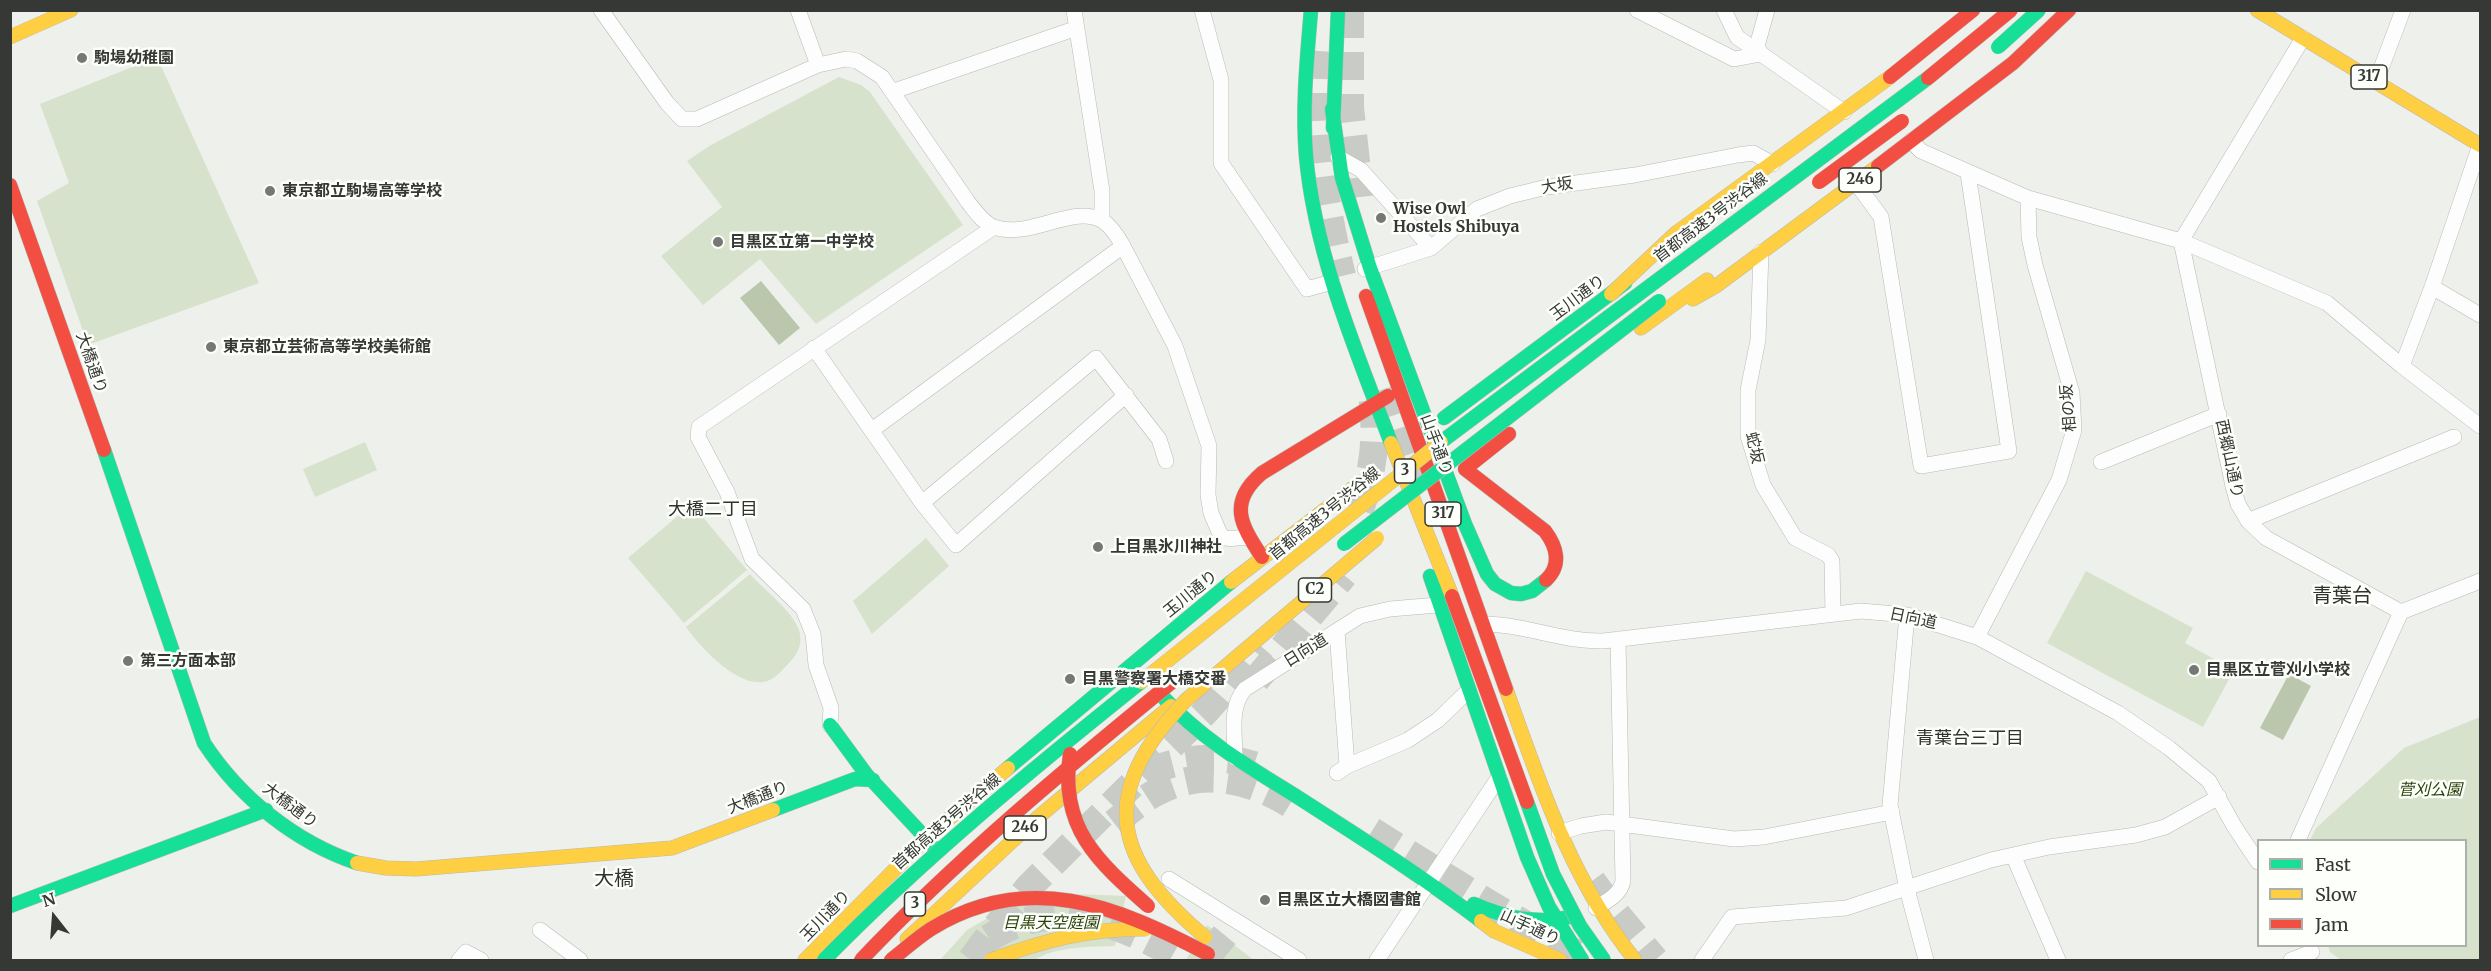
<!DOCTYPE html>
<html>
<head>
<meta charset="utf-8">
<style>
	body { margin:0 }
	#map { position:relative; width:2491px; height:971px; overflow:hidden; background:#eef0eb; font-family:Merriweather,serif }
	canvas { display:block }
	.frame { position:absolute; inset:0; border:12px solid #363835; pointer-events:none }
	.legend { position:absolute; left:2257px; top:839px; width:210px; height:108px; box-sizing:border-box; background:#fcfffa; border:2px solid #adafab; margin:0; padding:8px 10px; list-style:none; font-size:18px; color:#363835 }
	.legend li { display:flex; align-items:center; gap:12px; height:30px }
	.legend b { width:30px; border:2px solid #adafab }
	.north { position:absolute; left:24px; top:887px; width:60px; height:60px; -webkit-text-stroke:4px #fcfffa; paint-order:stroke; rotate:343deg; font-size:16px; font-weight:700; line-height:24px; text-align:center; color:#363835 }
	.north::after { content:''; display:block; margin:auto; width:21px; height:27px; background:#363835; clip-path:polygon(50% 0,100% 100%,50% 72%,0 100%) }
</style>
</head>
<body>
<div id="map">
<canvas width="2491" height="971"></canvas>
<div class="frame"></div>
<ul class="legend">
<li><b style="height:8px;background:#16e098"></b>Fast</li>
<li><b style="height:8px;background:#ffcf43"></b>Slow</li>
<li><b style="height:8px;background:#f24e42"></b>Jam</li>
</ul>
<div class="north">N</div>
</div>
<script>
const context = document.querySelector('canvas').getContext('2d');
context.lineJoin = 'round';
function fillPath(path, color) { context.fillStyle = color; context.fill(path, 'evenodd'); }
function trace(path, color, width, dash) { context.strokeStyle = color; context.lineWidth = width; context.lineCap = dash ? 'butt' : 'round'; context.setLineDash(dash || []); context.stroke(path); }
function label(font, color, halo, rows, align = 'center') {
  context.font = font + ' Merriweather,"Noto Sans JP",serif'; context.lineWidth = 5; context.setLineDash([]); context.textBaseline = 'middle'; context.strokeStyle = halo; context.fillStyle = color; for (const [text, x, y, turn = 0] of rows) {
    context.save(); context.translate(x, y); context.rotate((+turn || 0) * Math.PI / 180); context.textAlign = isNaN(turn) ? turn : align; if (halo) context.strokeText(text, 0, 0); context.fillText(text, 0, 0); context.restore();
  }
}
fillPath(new Path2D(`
	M157,57L259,283L88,345L37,201L69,183L40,104Z
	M839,77L861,85L870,92L963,225L816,324L760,259L703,305L661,256L722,207L687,161L711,145Z
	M365,442L377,470L315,497L303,469Z
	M692,504L747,570L684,623L628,558Z
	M926,538L949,566L872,634L853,601Z
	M2086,571L2193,628L2185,643L2234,670L2203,727L2047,643Z
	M750,574C765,591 791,609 799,630C803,644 798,654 789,663C782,670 774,681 763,682C736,686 700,647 686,627Z
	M2480,717V960H2341L2330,952L2328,946H2466V840H2310L2316,828L2404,748Z
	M1048,893L1126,896L1115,946C1089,947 1058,946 1034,960H940L967,930L998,912Z
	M1207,925L1254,960H1186Z`), '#d7e2cc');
fillPath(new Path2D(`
	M761,281L800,328L779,345L740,298Z
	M2289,674L2311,686L2283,740L2260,728Z`), '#bac7ac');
trace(new Path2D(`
	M1350,10V108L1360,197
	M1319,51C1313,127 1324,203 1342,276
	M1387,388L1420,487
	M1360,510C1373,473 1378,436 1372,396
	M1256,680L1344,575
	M1146,773C1179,758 1220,754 1254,765
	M1114,823C1127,813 1140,801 1155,793C1201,768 1248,778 1290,804
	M1372,831L1491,905L1588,960
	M1592,881L1614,911L1655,960
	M1205,937L1233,960
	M989,938C1056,895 1122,923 1183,960
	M971,960L991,933L1029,887L1206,711L1262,647`), '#c9cbc7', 28, [28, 14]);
const street = new Path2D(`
	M601,10L667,103L682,119H697L818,65L846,59L857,61L882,77L968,202C975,211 983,223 994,227C1029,240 1074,203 1103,221C1112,227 1118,237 1123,246L1175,346L1209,446L1208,495L1211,513L1220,534L1225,538C1234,540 1237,536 1249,538
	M798,10L818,65
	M1074,10L1102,191V220
	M1202,10L1221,80V163L1307,289L1332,282
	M1637,10L1734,59L1761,54L1757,46L1767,10
	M1724,10L1737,37L1844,112
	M2303,38L2181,241L2233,486L2238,504L2248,521L2266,538L2401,612
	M2376,82L2403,10
	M894,91L1077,28
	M1911,141L1921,151L2028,198L2181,241L2327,303L2402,366L2480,426
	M1338,157L1361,170L1431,248
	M1856,183L1881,217L1921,466L2009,451L1968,173
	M1761,252L1758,340L1748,390V436L1763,485L1795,538L1828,555L1832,561L1833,614
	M1365,269L1431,248L1477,209L1510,196L1547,187L1635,175L1738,155L1753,153L1773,164
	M2432,287L2480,315
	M814,348L922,503L956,545L1126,395
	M2402,366L2432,287L2480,145
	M872,430L1123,246
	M2101,462L2219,414
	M922,503L1096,358L1159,439L1166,461
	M2248,521L2454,437
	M2401,612L2480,581
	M1907,615L1890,805L1907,889L1926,960
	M1483,624C1524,624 1562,642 1603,641L1861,611L1907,615L1977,637L2118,713L2169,748L2209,781L2234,826L2258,862
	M1977,637L2059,480L2074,430L2072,393L2035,265L2029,237L2028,198
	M830,725L831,708L816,665L813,634L803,609L752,559L727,492L698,437L699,427L994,227
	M1235,758C1235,734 1229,707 1245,689L1360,616L1390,609L1438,605
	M1347,766L1408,740L1438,720L1468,691
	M1337,773L1347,766L1337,631
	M1559,833L1581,826L1606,822L1734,839L1764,837L1892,812
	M2298,840L2401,612
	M2013,855L2058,960
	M1169,879L1299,960
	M1596,908C1608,900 1620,895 1623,881L1618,639
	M540,930L580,960
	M459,960L466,952L481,960
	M1377,960L1499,777
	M1702,960L1732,917L1846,908L1991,860L2049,847L2136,835L2165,827L2219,797
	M2291,960L2312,952`);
const fast = new Path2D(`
	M1311,10C1307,58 1302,107 1306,156C1315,255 1356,351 1391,443
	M1332,109L1342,178L1370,268L1465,524L1487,574L1495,584L1511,593L1521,594L1532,591L1546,580
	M1333,128L1338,10
	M1444,418L1625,283
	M104,450L204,743C240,798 295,842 357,863
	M1430,576L1527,857L1549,907L1582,960
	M1164,698C1202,740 1251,768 1299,798C1361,838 1422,876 1481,921
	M830,725L866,774L936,849
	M1008,768L1231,582
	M773,810L855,779L873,780
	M1474,904C1506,918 1535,924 1570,917
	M10,906L266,810`);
const slow = new Path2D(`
	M2257,10L2480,145
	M10,37L71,10
	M1611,294L1676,233L1890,77
	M1693,299L1716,286L1878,166
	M1641,328L1707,280
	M1391,443L1452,596
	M1231,582L1361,482
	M1506,689C1540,784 1571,880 1635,960
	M357,863L386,868L416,869L672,848L773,810
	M1481,921L1494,931L1560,960
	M907,939L1036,819L1171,706
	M805,960L926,838L1008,768`);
const jam = new Path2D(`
	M1890,77L1973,10
	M1878,166L2013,63L2069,10
	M10,185L104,450
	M1366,296L1506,689
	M1509,434L1465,469L1545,531C1557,547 1562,565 1546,580
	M1262,557C1240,524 1228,502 1262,473L1388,396`);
trace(street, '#b8bab6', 16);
trace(fast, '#b8bab6', 15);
trace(slow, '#b8bab6', 15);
trace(jam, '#b8bab6', 15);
trace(street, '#fcfdfc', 15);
trace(fast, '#16e098', 14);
trace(slow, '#ffcf43', 14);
trace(jam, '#f24e42', 14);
const fastBridge = new Path2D(`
	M1998,47L2039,10
	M1441,442L1928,78
	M1344,544L1659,301
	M1527,802L1553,874L1580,926L1604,960
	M824,960C923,859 1031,770 1141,682`);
const slowBridge = new Path2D(`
	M1141,682L1441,442
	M1205,937C1110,857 1098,793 1186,700L1377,538
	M991,960C1042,941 1091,928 1146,929`);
const jamBridge = new Path2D(`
	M1928,78L2011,10
	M1819,182L1902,121
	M1452,596L1527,802
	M1070,754C1059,827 1097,861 1148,906
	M861,960C957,859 1064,770 1172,682
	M891,960C904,950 917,938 931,929C1028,869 1116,906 1208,954`);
trace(fastBridge, '#b8bab6', 15, []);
trace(slowBridge, '#b8bab6', 15, []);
trace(jamBridge, '#b8bab6', 15, []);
trace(fastBridge, '#16e098', 14);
trace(slowBridge, '#ffcf43', 14);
trace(jamBridge, '#f24e42', 14);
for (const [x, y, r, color] of [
	[82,58,6,"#767875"],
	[270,191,6,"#767875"],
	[1381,218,6,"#767875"],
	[718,242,6,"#767875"],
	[211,347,6,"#767875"],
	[1098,547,6,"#767875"],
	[128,661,6,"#767875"],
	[2194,670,6,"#767875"],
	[1070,679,6,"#767875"],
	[1265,900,6,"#767875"]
]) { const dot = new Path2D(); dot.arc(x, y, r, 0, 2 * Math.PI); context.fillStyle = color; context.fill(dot); trace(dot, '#fcfffa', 2); }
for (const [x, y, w] of [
	[2369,77,36],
	[1860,180,42],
	[1405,471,21],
	[1443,514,36],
	[1315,590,33],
	[1025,828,42],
	[915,904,21]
]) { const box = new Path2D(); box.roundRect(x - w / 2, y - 12, w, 24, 4.5); context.fillStyle = '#fcfffa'; context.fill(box); trace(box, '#363835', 1.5); }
label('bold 15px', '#363835', null, [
	["317",2369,77],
	["246",1860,180],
	["3",1405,471],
	["317",1443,514],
	["C2",1315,590],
	["246",1025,828],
	["3",915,904]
]);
label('bold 16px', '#363835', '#fcfffa', [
	["駒場幼稚園",94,58],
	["東京都立駒場高等学校",282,191],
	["Wise Owl",1393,209],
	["Hostels Shibuya",1393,227],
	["目黒区立第一中学校",730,242],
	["東京都立芸術高等学校美術館",223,347],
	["上目黒氷川神社",1110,547],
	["第三方面本部",140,661],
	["目黒区立菅刈小学校",2206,670],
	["目黒警察署大橋交番",1082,679],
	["目黒区立大橋図書館",1277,900]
], 'left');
label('16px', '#363835', '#fcfffa', [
	["大坂",1557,186,-10],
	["首都高速3号渋谷線",1711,218,-37],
	["玉川通り",1578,298,-37],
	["大橋通り",91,363,71],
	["相の坂",2069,408,-95],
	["山手通り",1436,445,70],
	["蛇坂",1754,448,77],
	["西郷山通り",2229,459,78],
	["首都高速3号渋谷線",1325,514,-39],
	["玉川通り",1191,594,-39],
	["日向道",1913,619,12],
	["日向道",1306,651,-32],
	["大橋通り",758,798,-21],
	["大橋通り",290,806,37],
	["首都高速3号渋谷線",947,822,-41],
	["玉川通り",826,916,-46],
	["山手通り",1530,928,25]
]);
label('italic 16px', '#2a4008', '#fcfffa', [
	["菅刈公園",2430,790],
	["目黒天空庭園",1051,923]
]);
label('18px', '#30332d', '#fcfffa', [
	["大橋二丁目",713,510],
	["青葉台三丁目",1970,739]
]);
label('20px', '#30332d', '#fcfffa', [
	["青葉台",2342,596],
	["大橋",614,879]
]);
</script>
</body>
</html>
